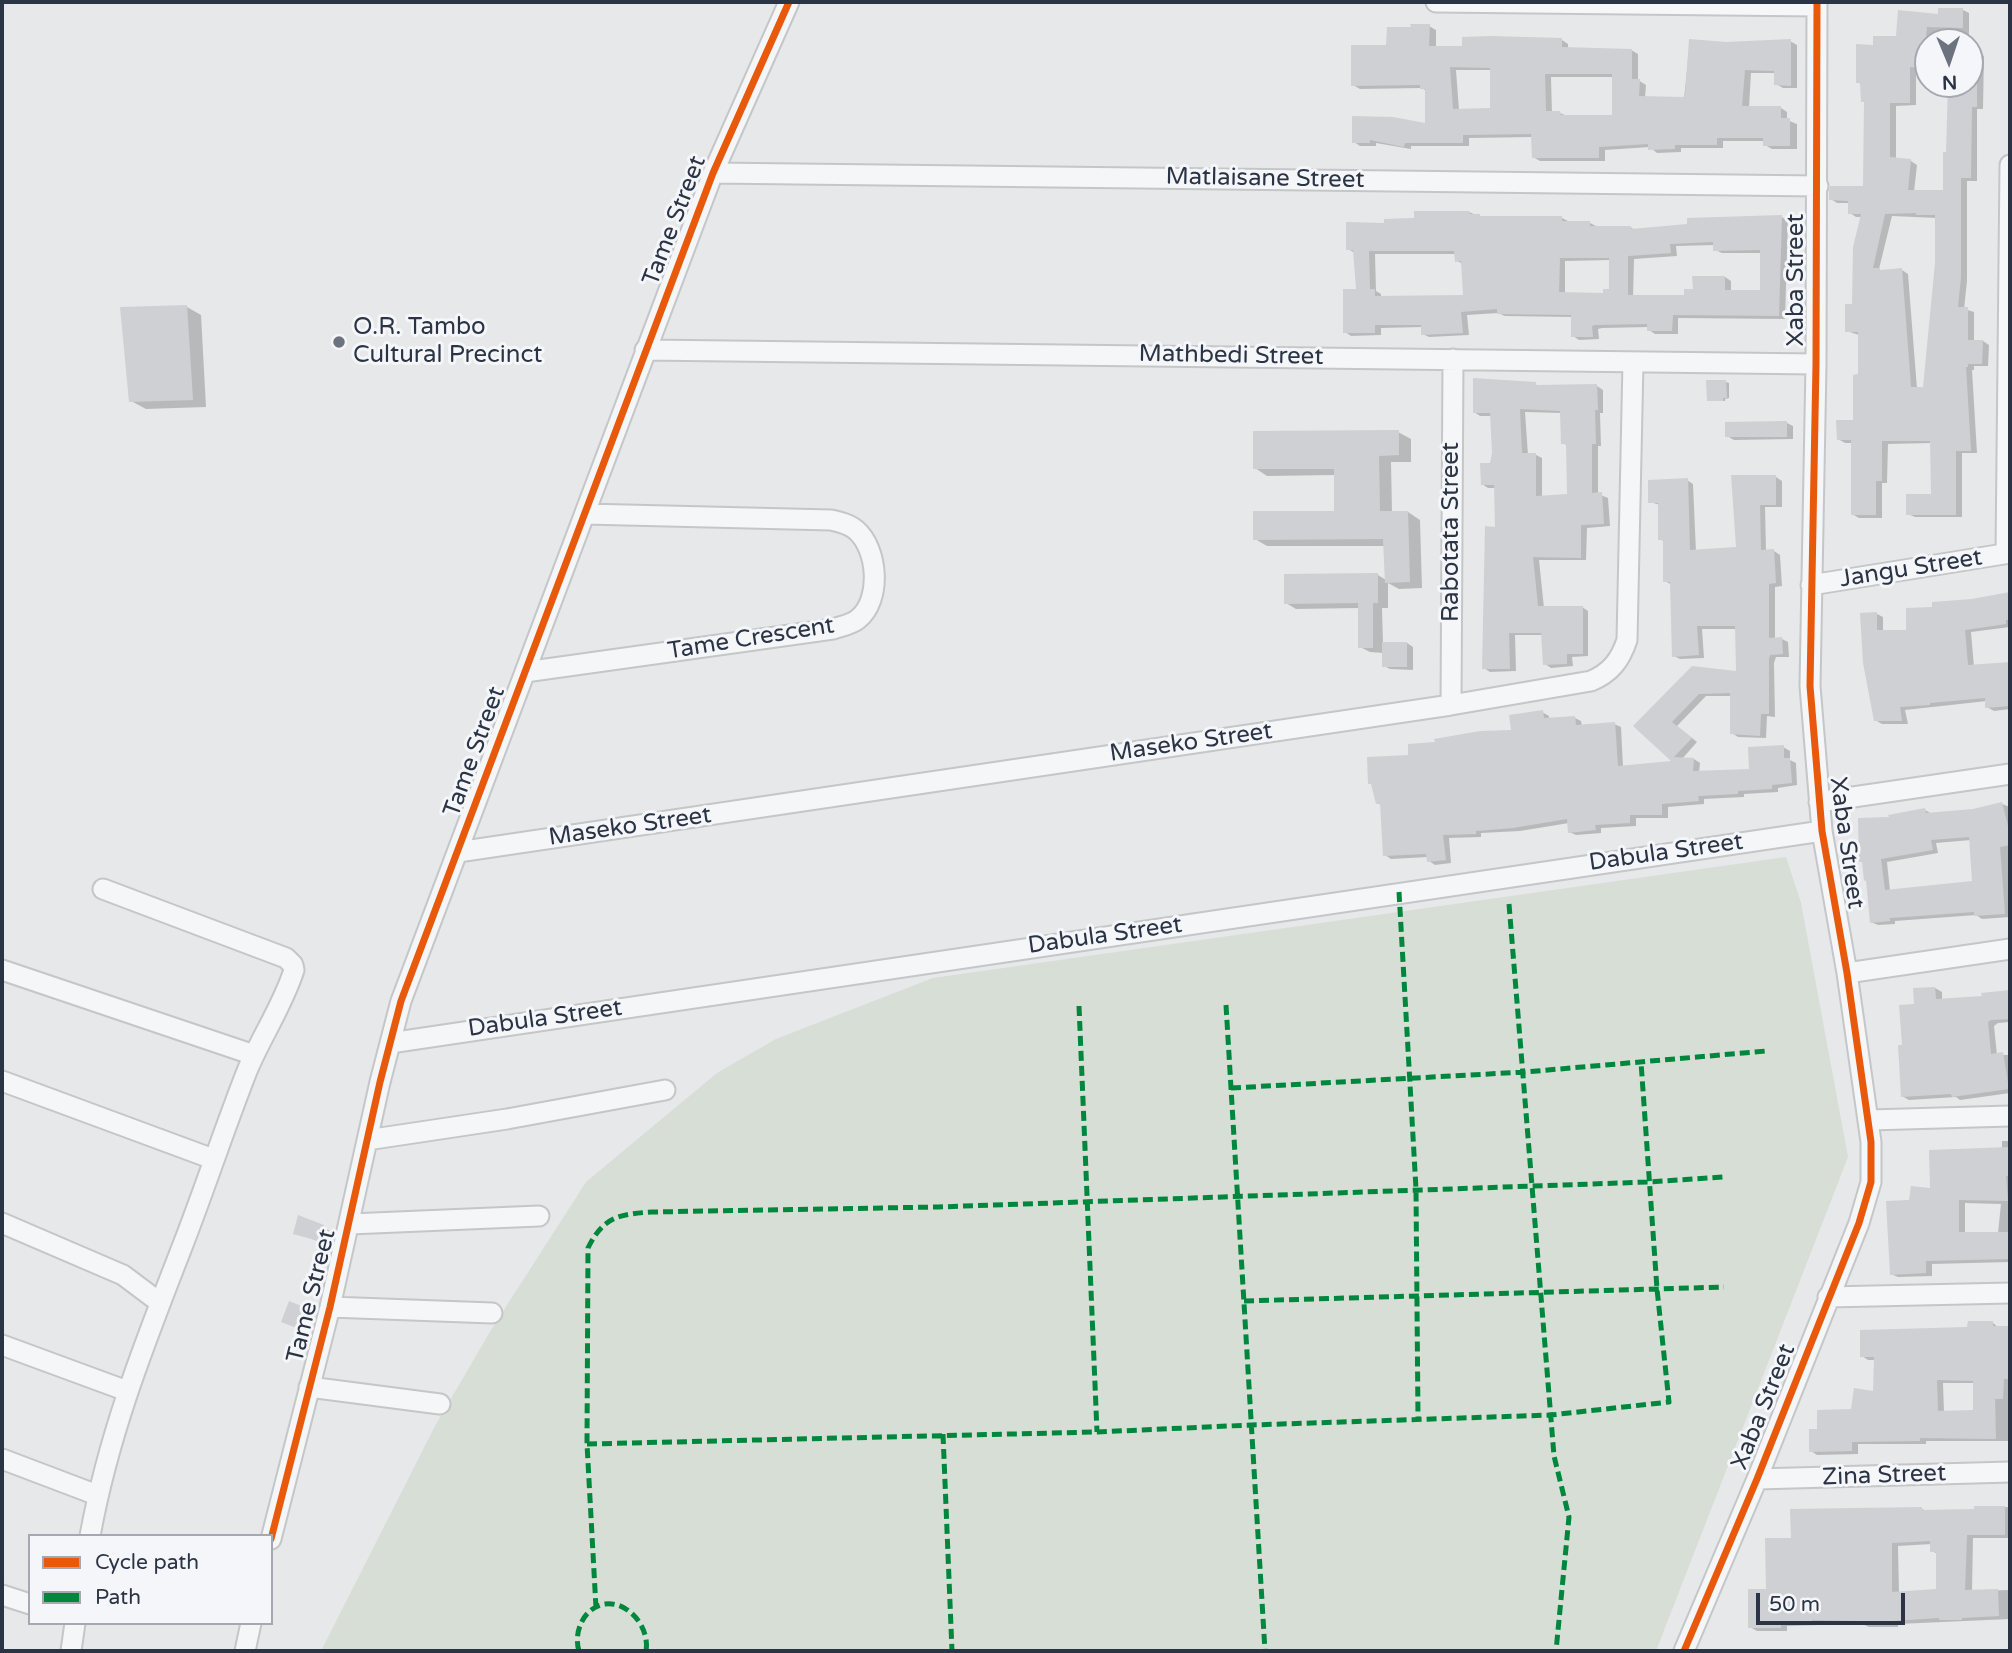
<!DOCTYPE html>
<html>
<head>
<meta charset="utf-8">
<style>
	body { margin:0 }
	#map { position:relative; width:2012px; height:1653px; overflow:hidden; background:#e6e8ea; font-family:"Varela Round",sans-serif }
	canvas { display:block }
	.frame { position:absolute; inset:0; border:4px solid #2b3445; pointer-events:none }
	.legend { position:absolute; left:28px; top:1534px; width:245px; height:91px; box-sizing:border-box; background:#f4f6f9; border:2px solid #a4a8b1; margin:0; padding:9px 12px; list-style:none; font-size:21px; color:#2b3445 }
	.legend li { display:flex; align-items:center; gap:14px; height:35px }
	.legend b { width:35px; border:2px solid #a4a8b1 }
	.north { position:absolute; left:1914px; top:28px; width:70px; height:70px; box-sizing:border-box; background:#f4f6f9; border:2px solid #a4a8b1; border-radius:50%; rotate:178deg; font-size:19px; font-weight:700; line-height:28px; text-align:center; color:#2b3445 }
	.north::after { content:''; display:block; margin:auto; width:24px; height:32px; background:#6c737f; clip-path:polygon(50% 0,100% 100%,50% 72%,0 100%) }
	.scale { position:absolute; left:1756px; top:1593px; width:149px; height:32px; box-sizing:border-box; border:4px solid #2b3445; border-top:0; padding-left:9px; font-size:21px; line-height:24px; white-space:nowrap; color:#2b3445; -webkit-text-stroke:5px #f4f6f9; paint-order:stroke }
</style>
</head>
<body>
<div id="map">
<canvas width="2012" height="1653"></canvas>
<div class="frame"></div>
<ul class="legend">
<li><b style="height:9px;background:#e8590c"></b>Cycle path</li>
<li><b style="height:9px;background:#00873e"></b>Path</li>
</ul>
<div class="north">N</div>
<div class="scale">50 m</div>
</div>
<script>
const context = document.querySelector('canvas').getContext('2d');
context.lineJoin = 'round';
function fillPath(path, color) { context.fillStyle = color; context.fill(path, 'evenodd'); }
function trace(path, color, width, dash) { context.strokeStyle = color; context.lineWidth = width; context.lineCap = dash ? 'butt' : 'round'; context.setLineDash(dash || []); context.stroke(path); }
function label(font, color, halo, rows, align = 'center') {
  context.font = font + ' "Varela Round",sans-serif'; context.lineWidth = 6; context.setLineDash([]); context.textBaseline = 'middle'; context.strokeStyle = halo; context.fillStyle = color; for (const [text, x, y, turn = 0] of rows) {
    context.save(); context.translate(x, y); context.rotate((+turn || 0) * Math.PI / 180); context.textAlign = isNaN(turn) ? turn : align; if (halo) context.strokeText(text, 0, 0); context.fillText(text, 0, 0); context.restore();
  }
}
fillPath(new Path2D(`
	M1786,857L1801,903L1848,1157L1656,1651H321L435,1426L491,1330L586,1182L717,1073L776,1039L933,978Z`), '#d6ded6');
fillPath(new Path2D(`
	M1963,10L1969,13V42H1928V70H1916V105L1896,106V159L1911,161L1917,165L1914,192L1945,191L1950,84H1970V52L1984,56L1983,109H1977V181H1967V281L1964,309L1974,312V341H1983L1989,345L1988,366H1974V370H1972L1977,453H1962V517H1915L1908,514L1933,495L1932,443L1888,444L1887,483H1882V518H1859L1852,514V443H1845L1838,439L1855,422L1860,376L1859,335L1847,331L1854,306L1862,217H1856L1850,213V203H1837L1831,199L1865,187V102L1862,85L1858,82L1875,46L1897,38L1940,16ZM1892,216L1937,218V263L1925,389H1917L1908,274L1902,270L1883,272L1879,269Z
	M1429,26L1436,30V48L1562,40L1568,44V49L1631,50L1638,54V80L1646,85L1645,98L1684,99L1690,41L1726,44L1790,41L1797,45V88H1783L1776,84V73H1751L1749,108H1781L1787,112V120L1797,124V149H1772L1765,145V141H1723V148H1681V152L1657,153L1650,147L1605,150V161H1540L1533,157V137L1469,138V146H1411V149L1376,143V146H1360L1354,142L1426,125V91L1422,88L1360,89L1353,85L1388,47ZM1456,70H1492V110H1459ZM1551,77H1614V116H1567L1560,113H1552Z
	M1469,212L1483,218H1562L1568,221L1590,223L1596,226L1630,227L1635,230L1781,217L1788,220L1785,319L1678,318V334H1655L1649,330V327L1602,328L1598,329L1599,339L1579,340L1573,336L1572,317L1505,316L1498,313L1467,315L1469,335L1429,337L1423,334V327L1381,328V335L1351,336L1345,332L1358,290L1355,253L1348,249L1386,225ZM1715,245V250L1722,253H1762V292H1731V281L1725,277L1694,291L1686,297H1633L1634,259L1677,256L1676,246ZM1375,254H1456L1457,261L1463,264L1465,297L1381,298V294L1376,291ZM1611,260V291L1605,294H1565V261Z
	M187,307L201,315L206,407L146,409L131,401Z
	M1726,382L1729,383V398L1725,399V401L1708,400Z
	M1535,384L1541,387L1597,386L1603,390V413H1600L1601,446H1598V494L1608,498L1610,526L1587,528L1586,560H1539L1544,608L1582,607L1588,611V656L1572,657L1573,666L1551,668L1545,664L1543,635H1515L1516,671L1490,672L1484,668L1497,528L1496,488H1488L1482,484L1492,465L1494,453L1492,416H1480L1474,412ZM1525,412L1562,413L1563,443L1568,446V496L1542,498V458L1536,455H1528Z
	M1787,423L1793,426V439L1734,440L1727,436Z
	M1398,432L1411,439V462H1391L1392,512H1408L1420,520L1422,588L1399,589L1388,583V608H1382L1383,644L1407,643L1413,647V670L1390,669L1384,666V653L1370,652L1360,647L1359,608L1296,609L1286,603L1378,575L1386,580L1385,546H1267L1255,539L1336,513V475L1267,476L1255,468Z
	M1733,477H1776L1782,481V507H1765L1766,551H1774L1780,555L1782,586L1775,587V639H1782L1788,642L1789,657H1776L1774,663L1775,717L1767,716L1766,738L1738,737L1732,733V696H1706L1677,726L1697,742L1682,759H1694L1700,763L1699,773L1751,771L1783,747L1790,751V760L1796,763L1797,785L1778,788V792L1744,794V797L1704,799V804L1668,807V818H1636V826L1601,828V833L1576,835L1569,832V823L1520,831L1481,833V837L1449,838L1451,863L1435,865L1429,861L1428,857L1391,859L1385,855L1382,805L1377,803L1410,757L1513,732L1542,712L1549,716V720L1575,718L1581,721L1582,726L1614,724L1621,727L1623,767L1675,762L1636,726L1738,673L1737,629H1702L1704,658L1680,659L1674,656L1672,585L1665,581V542L1660,539V505L1650,502L1687,480L1693,484L1696,552L1738,549Z
	M2010,595V627L1971,632L1974,667L2010,664V709L1994,711L1987,707V701L1905,710L1908,724H1882L1875,720L1877,614L1883,617V632H1908L1934,608V604Z
	M2002,804L2010,807V917L1982,919L1976,915L1895,921V924L1878,925L1871,922L1868,881L1865,880L1891,819L1925,810L1932,814L1974,811ZM1971,840L1974,883L1890,891L1887,862L1938,853L1936,843Z
	M1935,988L1942,992V1000L1984,997L1997,992H2010V1022L1998,1023L1994,1026L1997,1055H2010V1093L1960,1100L1956,1097L1909,1100L1902,1096L1904,1047L1916,1006Z
	M2002,1141H2010V1262L1932,1264V1276L1898,1277L1891,1274L1911,1202L2002,1150ZM1965,1203L2001,1204L1998,1233L1965,1234Z
	M323,1227L330,1231L326,1244L295,1233Z
	M309,1310L315,1314L309,1332L290,1325Z
	M1993,1323L1999,1328H2010V1441H1926V1444H1858V1454L1817,1455L1811,1451L1819,1430L1853,1411L1874,1393L1876,1360H1868L1862,1356ZM1943,1383H1975V1411L1944,1412Z
	M2010,1507V1538H1973L1972,1591L2010,1590V1619L1898,1624V1627H1869L1862,1624L1819,1623V1625L1787,1626V1631H1757L1750,1627L1793,1540L1922,1509L1926,1511H1976V1508ZM1932,1544V1551L1938,1554L1937,1591L1899,1594L1898,1546Z`), '#0003');
fillPath(new Path2D(`
	M1938,8H1963V28L1927,27L1923,68L1910,67V103H1890V157L1911,159L1908,190H1943V152H1946L1948,84H1977V107H1972L1971,178H1961V277L1958,307H1968V340H1983L1982,364H1968V367H1966L1971,451H1956V515H1906V494H1931L1930,441H1882V481H1876V515H1851V440H1837L1836,420H1853V375L1858,374V332H1845V304H1852L1853,247L1861,214H1848V201L1829,200V192L1830,186H1863L1864,102H1861L1860,83H1856V44L1873,45V36H1896L1898,10L1938,14ZM1916,213V215H1935V263L1923,387H1911L1902,268L1880,270V268H1873L1885,214Z
	M1410,24H1430L1429,46H1462V37L1490,36L1562,38V47L1632,49V79H1640L1639,96L1683,97L1685,95L1689,39L1726,42L1791,39V86L1774,85V71L1745,70L1742,106H1781V118H1790V146H1763V138H1717V145H1675V149L1648,150V144L1599,147V158H1532L1531,134L1463,135V143H1405L1404,147L1370,140V143H1352V116L1393,117L1425,123V89H1420V85L1351,86V45H1386L1387,27H1411ZM1450,67L1490,68V108L1453,109ZM1545,74H1612V115H1561L1560,111H1546Z
	M1414,211H1469L1470,214H1480V216H1562V221H1590V226H1631V229L1687,224V218L1782,215L1779,316L1673,315L1672,331H1647V324L1595,325L1592,326L1593,337H1571V315L1497,314V309L1461,312L1463,333L1421,335V325H1375V333H1343V289H1356L1353,250H1346V222L1384,223V219L1414,218ZM1713,242V251L1760,250V290H1725V276H1692L1693,289H1684V295H1628V256L1671,253L1670,244ZM1369,251H1454L1455,262L1461,261L1463,295L1375,296V289H1370ZM1560,258H1609V289H1603V293L1559,292Z
	M187,305L193,400L129,402L120,307Z
	M1473,378L1536,382V385L1597,384L1598,410H1595L1596,444H1592V493L1602,492L1604,524L1581,525V558L1533,557L1538,606H1583V654H1567V664L1543,665L1541,633H1509L1510,669H1482L1485,526L1495,527L1494,485H1481L1480,463H1490L1492,453L1490,413H1473ZM1520,409L1560,411L1561,444H1566L1567,494L1536,496V453H1522Z
	M1706,380H1726L1727,398H1723V401H1707Z
	M1787,421V437H1725V422Z
	M1399,430V455L1379,456L1380,511H1408L1410,582L1385,583L1383,539L1253,540V511H1334V469H1253V431Z
	M1731,475H1776V505H1760L1761,550L1774,549L1776,583L1769,584V638L1782,637L1783,654L1770,655L1769,659V714H1761L1760,736L1730,734V693L1699,694L1672,722L1692,738L1674,757L1694,758L1693,771L1749,769L1748,747L1784,745V758H1790L1792,783L1772,785V789L1738,791V794L1698,796L1699,801L1662,804V815H1630V823L1595,825L1596,830L1568,833L1567,819L1513,828L1476,831V834L1443,835L1446,860L1427,862L1426,854L1383,856L1380,803L1376,804L1371,784H1368L1367,757L1408,755V744L1435,742L1434,739L1480,731L1511,730L1509,715L1543,710L1544,718L1575,716L1576,725L1615,722L1618,766L1671,761L1633,726L1692,666L1736,671L1735,626H1697L1699,655L1672,657L1670,582H1663V540H1658V503H1648V480L1688,478L1690,550L1736,547Z
	M1378,573V603H1373V648H1358V603L1284,604V574Z
	M2010,592V620H2006V624L1965,630L1968,665L2010,662V706L1985,708V698L1930,703V705L1900,707L1902,721H1874L1863,663L1860,613L1877,612V630H1906V608L1932,607V602L1972,599Z
	M1382,642H1407V667H1382Z
	M2002,802L2010,834V845L2000,847L2005,914L1974,916V912L1890,918V921L1870,923L1866,880L1864,881L1862,862H1859L1858,818L1889,817L1888,815L1925,808L1926,813L1973,809ZM1969,837L1972,881L1885,890L1881,859L1933,850L1931,840Z
	M1935,987L1936,999L1982,996L1981,993L2010,990V1019L1991,1020L1988,1022L1991,1054L2003,1052L2009,1089L1952,1097L1951,1094L1901,1097L1898,1045H1902L1899,1005L1914,1004L1913,988Z
	M2010,1147V1176H2006L2008,1201L1959,1200V1232H2010V1259L1926,1261V1273L1890,1275L1886,1201L1909,1200L1911,1186L1930,1188L1929,1150Z
	M298,1215L324,1225L319,1241L293,1234Z
	M289,1301L309,1309L302,1330L281,1322Z
	M1968,1321H1993V1326H2010V1379H2004L2003,1399H1995L1996,1439L1920,1438V1441L1852,1442V1451L1809,1452V1429H1817V1410L1851,1409L1854,1388L1873,1391L1874,1357H1860V1330L1967,1327ZM1937,1380L1973,1381V1410L1938,1411Z
	M1974,1506H2005V1535H1967L1965,1590L1998,1589L1999,1616L1962,1618V1620H1939V1618L1892,1621V1624L1860,1625V1621L1812,1620V1622L1781,1623V1628H1748V1589H1766L1765,1538H1791L1790,1509L1922,1507V1510L1974,1509ZM1930,1541V1552H1936V1589L1892,1592V1543Z`), '#ced0d3');
const minor = new Path2D(`
	M1436,2L1817,6
	M713,173L1818,186
	M645,350L1816,364
	M2006,553L2010,165
	M1811,585L2010,553
	M525,672L833,629C841,626 851,625 858,619C882,600 878,549 856,530C849,524 840,522 831,520L585,514
	M1451,705L1453,359
	M1819,802L2010,774
	M458,852L1451,705L1591,681C1610,673 1620,661 1627,640L1633,362
	M2,970L254,1055
	M1847,973L2010,949
	M390,1043L1822,831
	M2,1081L213,1159
	M1869,1120L2010,1116
	M367,1140L507,1119L665,1090
	M2,1223L123,1275L159,1302
	M350,1224L539,1216
	M1828,1297L2010,1293
	M330,1307L492,1313
	M2,1345L127,1391
	M309,1387L440,1404
	M2,1459L97,1495
	M1757,1479L2010,1472
	M90,1536C109,1431 146,1340 184,1242C206,1185 225,1127 247,1071C261,1037 283,1005 294,970L293,965L286,958L103,889
	M271,1539L330,1307L380,1082L401,1001L713,173L789,2
	M2,1595L30,1604
	M71,1651L75,1623
	M245,1651L251,1623
	M1684,1651L1757,1479L1859,1223L1871,1182V1142L1847,973L1822,831L1810,686L1816,364L1817,2`);
trace(minor, '#c4c6c8', 23);
trace(minor, '#f5f6f7', 19);
trace(new Path2D(`
	M1399,892L1416,1189L1418,1419
	M1509,904L1554,1456L1569,1517L1556,1651
	M1226,1005L1265,1651
	M1079,1006L1097,1432
	M1231,1088L1525,1072L1766,1051
	M1244,1301L1724,1287
	M943,1434L952,1651
	M587,1444L1097,1432L1251,1425L1551,1415L1669,1402L1657,1289L1641,1062
	M596,1608L587,1444L588,1248C603,1217 619,1214 652,1212L938,1207L1648,1182L1724,1177
	M579,1651C573,1632 584,1607 605,1604C629,1601 650,1628 646,1651`), '#00873e', 5, [10, 5]);
trace(new Path2D(`
	M271,1539L330,1307L380,1082L401,1001L713,173L789,2
	M1684,1651L1757,1479L1859,1223L1871,1182V1142L1847,973L1822,831L1810,686L1816,364L1817,2`), '#e8590c', 7);
for (const [x, y, r, color] of [
	[339,342,7,"#6c737f"]
]) { const dot = new Path2D(); dot.arc(x, y, r, 0, 2 * Math.PI); context.fillStyle = color; context.fill(dot); trace(dot, '#f4f6f9', 2.5); }
label('24px', '#2b3445', '#f4f6f9', [
	["Matlaisane Street",1265,179,1],
	["Tame Street",675,221,-69],
	["Xaba Street",1797,280,-90],
	["Mathbedi Street",1231,356,1],
	["Rabotata Street",1452,532,-90],
	["Jangu Street",1911,569,-9],
	["Tame Crescent",751,639,-9],
	["Maseko Street",1191,743,-8],
	["Tame Street",475,752,-70],
	["Maseko Street",630,827,-8],
	["Xaba Street",1846,843,82],
	["Dabula Street",1666,853,-8],
	["Dabula Street",1105,936,-8],
	["Dabula Street",545,1019,-8],
	["Tame Street",312,1296,-76],
	["Xaba Street",1764,1407,-68],
	["Zina Street",1884,1476,-2]
]);
label('24px', '#2b3445', '#f4f6f9', [
	["O.R. Tambo",353,328],
	["Cultural Precinct",353,356]
], 'left');
</script>
</body>
</html>
